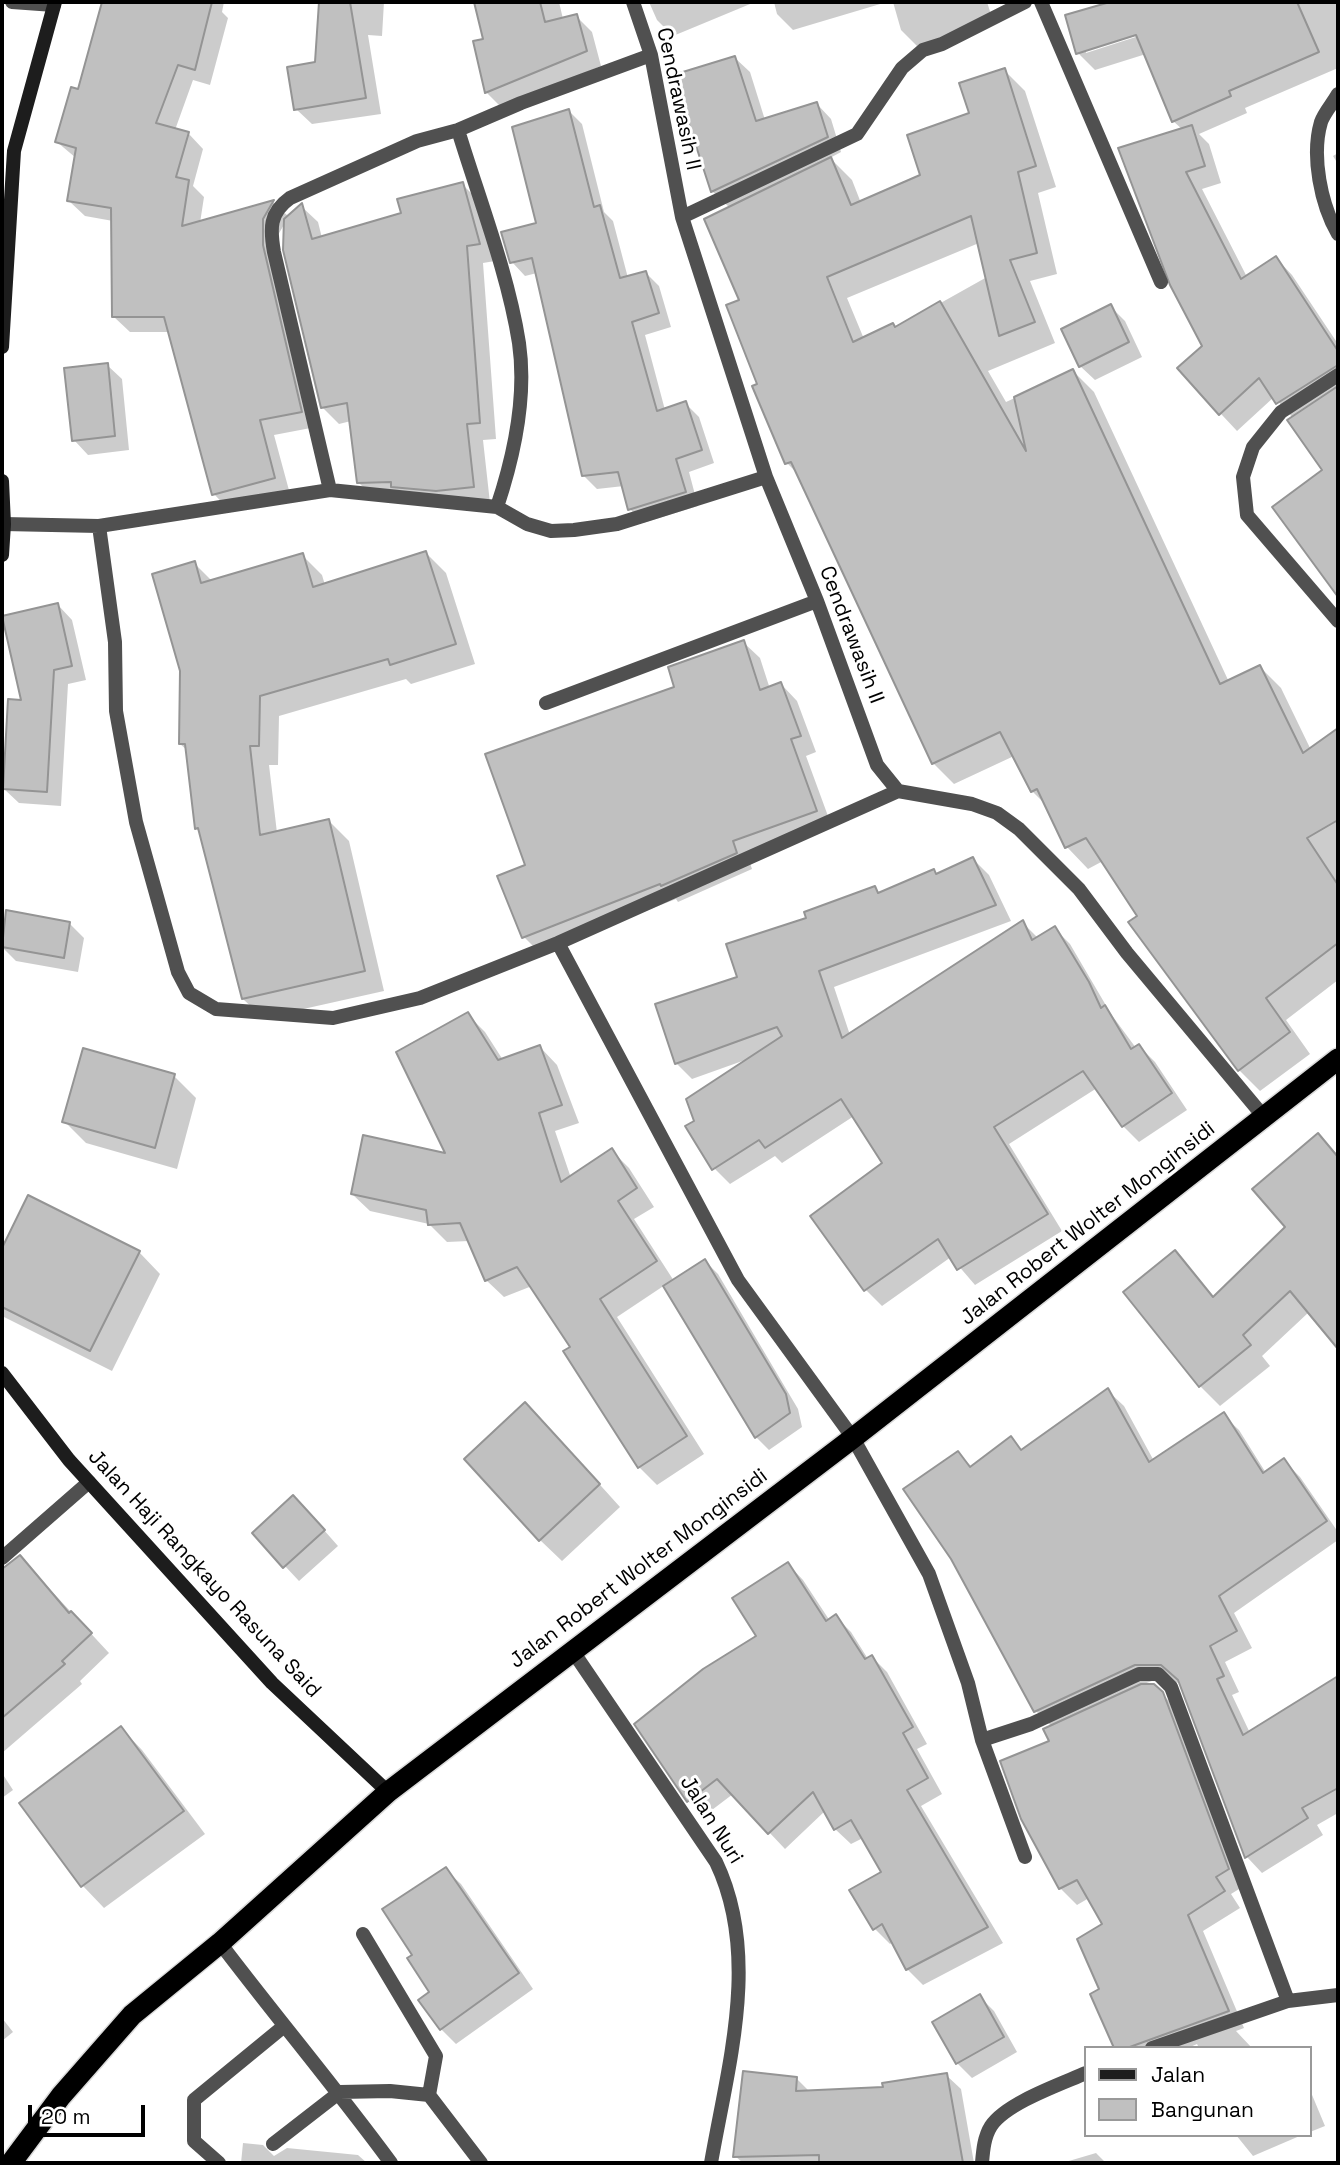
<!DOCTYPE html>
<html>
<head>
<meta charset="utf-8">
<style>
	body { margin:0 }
	#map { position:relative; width:1340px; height:2165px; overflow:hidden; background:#fff; font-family:"Space Grotesk",sans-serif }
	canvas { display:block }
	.frame { position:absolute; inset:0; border:4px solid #000; pointer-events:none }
	.legend { position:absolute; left:1084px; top:2046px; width:228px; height:91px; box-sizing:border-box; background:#fff; border:2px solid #999; margin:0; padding:9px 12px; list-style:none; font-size:21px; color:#000 }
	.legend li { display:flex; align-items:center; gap:14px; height:35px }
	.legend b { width:35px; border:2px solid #999 }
	.scale { position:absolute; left:28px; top:2105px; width:117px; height:32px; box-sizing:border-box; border:4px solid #000; border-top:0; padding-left:9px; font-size:21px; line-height:24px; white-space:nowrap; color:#000; -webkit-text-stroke:5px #fff; paint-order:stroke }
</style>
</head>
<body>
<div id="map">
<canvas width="1340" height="2165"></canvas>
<div class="frame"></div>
<ul class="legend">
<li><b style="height:9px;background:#1d1d1d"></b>Jalan</li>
<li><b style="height:19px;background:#c0c0c0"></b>Bangunan</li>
</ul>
<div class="scale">20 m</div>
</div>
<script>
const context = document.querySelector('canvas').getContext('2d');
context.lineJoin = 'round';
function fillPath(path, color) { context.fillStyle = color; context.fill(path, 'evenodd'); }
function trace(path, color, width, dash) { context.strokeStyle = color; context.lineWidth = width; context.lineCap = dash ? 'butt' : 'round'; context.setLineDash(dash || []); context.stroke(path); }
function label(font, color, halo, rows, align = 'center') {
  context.font = font + ' "Space Grotesk",sans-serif'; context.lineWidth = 6; context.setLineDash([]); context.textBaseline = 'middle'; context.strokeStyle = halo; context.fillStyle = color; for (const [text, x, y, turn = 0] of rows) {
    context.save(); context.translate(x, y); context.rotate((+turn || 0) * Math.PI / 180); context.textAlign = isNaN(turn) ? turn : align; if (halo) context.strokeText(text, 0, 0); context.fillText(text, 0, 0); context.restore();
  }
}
fillPath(new Path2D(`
	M103,2H224L222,12L228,18L210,85L193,80L175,130L188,133L203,149L193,186L204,197L200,223L273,202L289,217L301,206L318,222L322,238L403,214L462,184L479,201L495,261L483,263L496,439L483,440L490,503L375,499L358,482L351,421L339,424L322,407L285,223L278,235V262L316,427L274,435L290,494L229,510L214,494L170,332H130L114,317L113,221L85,216L69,201L76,158L57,142L79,92Z
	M320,2H384L382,36L368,35L381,114L312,124L296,109L317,64Z
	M476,2H559L563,19L576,16L592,32L601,66L502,108L487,93L475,43L485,41Z
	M649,2H755L673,36L657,20Z
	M774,2H887L793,30L777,14Z
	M893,2H987L994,24L917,46L901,30Z
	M1116,2H1338V68L1245,108L1247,113L1199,134L1209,144L1221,183L1202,189L1247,277L1276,258L1292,275L1338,344V590L1328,580L1324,471L1293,418L1274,397L1237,431L1179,369L1204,346L1172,284L1183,130L1173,121L1146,54L1095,70L1078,53L1067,17ZM1144,31L1145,34L1086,53V49Z
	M735,58L750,72L765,120L817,104L831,119L841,152L830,158L852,180L861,203L922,176L1004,70L1025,91L1056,187L1038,193L1057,274L1030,281L1055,343L988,371L1006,402L1073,371L1094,392L1229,682L1260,667L1281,688L1311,750L1338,730V980L1286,1020L1310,1054L1260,1091L1239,1070L1103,861L1088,869L1067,847L1046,805L1032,791L1014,756L954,784L933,763L799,475L787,463L760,385L742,301L730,208L713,192L675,77ZM979,243L987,277L896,328L864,339L847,298Z
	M569,111L582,124L604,212L613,221L628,278L646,273L659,286L671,327L645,335L665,410L685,403L699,417L714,463L689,472L698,506L643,523L630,509L624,486L597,489L583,475L537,273L525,276L512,262L538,224Z
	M1338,153V164L1333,156Z
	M1110,306L1125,321L1142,357L1095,380L1080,366Z
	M107,365L122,379L129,450L88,455L74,440Z
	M426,553L446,573L475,664L411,684L406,679L279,716L278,765H269L277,833L329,821L349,841L384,991L263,1018L243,999L201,833L196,828L187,750L180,744L194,563L213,582L302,555L322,575L325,585Z
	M58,605L72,620L86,680L68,684L61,806L19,803L4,789L23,702Z
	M743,642L760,658L770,689L781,684L797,701L816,752L806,756L832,827L748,857L752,869L678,902L676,899L540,953L524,937L500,877L528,866Z
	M973,859L989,875L1011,921L834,987L850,1035L1023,923L1038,938L1054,928L1070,944L1111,1014L1136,1048L1139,1046L1155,1062L1187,1110L1139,1142L1123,1126L1097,1088L1009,1144L1062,1231L975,1285L951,1257L882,1306L866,1290L812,1216L885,1163L854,1116L782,1163L775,1156L730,1184L714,1168L696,1121L748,1059L692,1079L676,1063L739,978L808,919L875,888L880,894L934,872L938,875Z
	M7,912L69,923L84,938L78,972L16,961L2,947Z
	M468,1015L485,1032L503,1060L540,1047L557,1065L579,1123L555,1131L571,1178L612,1151L629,1168L654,1207L634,1219L674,1281L705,1261L718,1274L798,1409L802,1427L769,1450L756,1437L665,1285L617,1317L704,1454L657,1485L639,1467L572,1347L532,1286L504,1297L486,1280L469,1241L447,1242L429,1224L370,1211L352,1194L448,1155Z
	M174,1076L196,1098L177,1169L86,1143L64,1121Z
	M1318,1135L1338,1155V1347L1309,1312L1262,1356L1270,1366L1220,1406L1200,1386L1175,1252L1215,1298L1287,1227Z
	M29,1197L139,1252L160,1274L112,1371L2,1316V1252Z
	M1108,1391L1124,1406L1154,1461L1223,1415L1239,1430L1266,1473L1284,1461L1300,1477L1338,1532V1540L1234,1613L1252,1648L1225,1662L1239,1692L1232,1695L1250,1733L1338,1680V1813L1317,1825L1323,1835L1262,1873L1247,1857L1182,1683L1152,1681L1141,1685H1153L1179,1711L1244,1886L1231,1894L1240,1908L1203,1931L1244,2028L1236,2031L1252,2048H1199L1197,2044L1188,2048H1116L1101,1990L1104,1925L1089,1898L1077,1905L1060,1888L1002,1762L1051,1742L1052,1727L1036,1711L958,1453L972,1467L1011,1439L1023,1451Z
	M547,1426L620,1507L562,1561L540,1540Z
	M308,1512L338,1546L299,1581L254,1533Z
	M20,1557L109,1653L80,1681L82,1684L2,1753V1572Z
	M788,1564L803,1580L830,1621L836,1617L851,1632L868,1659L872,1657L887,1672L927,1744L917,1749L942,1794L921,1806L1003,1943L923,1985L907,1969L893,1942L890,1944L874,1928L883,1872L863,1838L851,1844L835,1829L825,1811L785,1849L733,1794L704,1816L688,1801Z
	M121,1728L142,1750L205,1834L104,1908L83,1886L21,1803Z
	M2,1773L13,1790L2,1798Z
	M446,1870L461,1884L533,1989L456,2044L441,2029L431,1993L414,1955Z
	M980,1997L994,2011L1017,2052L972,2078L957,2063L934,2023Z
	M2,2018L13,2032L2,2041Z
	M946,2075L961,2089L974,2163H743L735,2156L796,2078L810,2092L885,2089Z
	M1310,2090L1325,2126L1310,2132Z
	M1236,2135H1302L1253,2156Z
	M243,2143L263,2145L274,2156L287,2148L358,2155L367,2163H241Z
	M1096,2153L1106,2163H1062Z`), '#0003');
const building = new Path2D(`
	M102,2H212L195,70L178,65L156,123L189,132L176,177L189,180L182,226L274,200L263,219V245L302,412L260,420L275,478L212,495L164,317H112L111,208L67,201L76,148L55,142L71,87L78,89Z
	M319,2H350L366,98L294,110L287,67L315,62Z
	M474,2H540L545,22L577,14L587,51L485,93L473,41L483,39Z
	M1110,2H1297L1319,52L1229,91L1231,96L1172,122L1136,35L1076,54L1065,15Z
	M735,56L756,121L817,102L828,137L711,192L673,75Z
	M1005,68L1036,166L1018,172L1037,253L1010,260L1035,322L999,336L971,216L827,277L853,342L893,323L895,327L940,301L1026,451L1014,397L1073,369L1220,684L1260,665L1303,753L1338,728V820L1307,838L1338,885V943L1266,998L1290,1032L1238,1071L1128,922L1137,916L1086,838L1065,848L1037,789L1031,792L1000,732L932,764L791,462L785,464L752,386L757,384L726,305L739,300L704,219L831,157L851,205L920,175L907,135L969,113L959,83Z
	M569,109L594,207L600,205L620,278L646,271L659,313L632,322L657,411L686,401L702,450L676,459L686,492L628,510L618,472L582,476L532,258L510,263L501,232L536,223L512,127Z
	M1192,125L1205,166L1186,172L1241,279L1276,256L1338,351V365L1276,404L1259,378L1219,415L1177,368L1202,346L1170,285L1118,148Z
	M463,182L480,244L467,246L480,423L467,424L474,487L436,491L391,487V482L357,483L347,403L321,408L283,250L284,219L302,203L312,239L401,213L397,199Z
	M1111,304L1129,342L1079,367L1061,329Z
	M108,363L115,436L72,441L64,368Z
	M1338,386V597L1272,507L1322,470L1287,420Z
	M426,551L456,644L390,665L388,659L260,696L259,746H250L260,835L329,819L365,971L242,999L198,828L195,829L185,744H179L180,671L152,574L195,561L201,583L303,553L313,587Z
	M58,603L72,666L54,670L47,792L3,789L8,699L21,700L2,616Z
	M744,640L760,690L781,682L801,736L791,739L817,811L733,841L737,853L661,886L660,884L522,938L497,876L525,865L485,754L674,687L668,667Z
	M973,857L996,905L819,971L842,1038L1023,920L1032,940L1055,926L1089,982L1101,1008L1105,1005L1131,1049L1139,1044L1172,1093L1122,1127L1083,1071L994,1127L1048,1214L957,1270L938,1239L864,1291L810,1216L882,1163L841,1099L765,1148L759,1140L712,1170L685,1126L694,1121L686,1099L782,1036L777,1027L675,1064L655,1004L737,977L726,944L806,918L804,912L875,886L878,893L934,869L936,874Z
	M6,910L70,922L64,958L2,947Z
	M468,1012L498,1060L540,1045L562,1105L539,1113L561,1182L612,1148L637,1188L618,1201L657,1261L600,1299L687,1436L638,1468L563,1351L570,1347L517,1267L485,1281L460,1223L428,1225L426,1210L351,1194L363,1135L445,1153L396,1052Z
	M83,1048L175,1074L155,1148L62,1122Z
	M1318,1133L1338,1157V1349L1290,1291L1243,1335L1251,1345L1199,1387L1123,1292L1175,1250L1213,1297L1285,1227L1252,1189Z
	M28,1195L140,1251L90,1351L2,1307V1248Z
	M705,1259L786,1394L790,1413L755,1438L663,1286Z
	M1108,1388L1149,1462L1224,1412L1263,1473L1284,1458L1327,1521L1219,1596L1237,1631L1210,1646L1224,1676L1217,1679L1243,1735L1338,1676V1788L1302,1808L1308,1818L1245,1858L1178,1680L1161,1665H1135L1034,1712L951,1559L903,1489L958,1451L970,1467L1011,1436L1021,1450Z
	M525,1402L600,1484L539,1541L464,1459Z
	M293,1495L325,1530L283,1568L252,1533Z
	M20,1555L69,1613L71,1611L92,1633L62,1661L65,1664L2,1718V1569Z
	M788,1562L826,1621L836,1614L865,1659L872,1655L913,1727L903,1733L928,1778L907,1790L988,1927L906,1970L882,1924L873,1930L849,1890L881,1872L851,1820L834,1830L813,1792L768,1834L717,1779L687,1802L634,1724L703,1669L756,1636L732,1598Z
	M1141,1684H1154L1163,1692L1229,1869L1216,1877L1225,1891L1188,1915L1229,2011L1127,2048H1114L1090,1994L1099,1989L1077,1939L1102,1924L1077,1880L1059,1889L1021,1819L1000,1761L1049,1741L1043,1729Z
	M121,1726L184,1811L81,1887L19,1803Z
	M446,1867L519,1973L440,2030L418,2000L429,1992L407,1958L412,1955L382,1909Z
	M980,1994L1004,2037L956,2064L932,2022Z
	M743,2071L797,2077L796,2091L883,2087L882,2083L947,2073L963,2163H819V2155L733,2157Z`);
fillPath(building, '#c0c0c0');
trace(building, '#949494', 2);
const highway = new Path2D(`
	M11,2163L61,2096L132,2015L220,1943L388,1792L853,1438L1338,1059`);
trace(highway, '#dbdbdb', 24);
trace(new Path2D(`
	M12,2L54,5
	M1338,375L1281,412L1253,447L1243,477L1247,515L1338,621
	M363,1934L436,2056L429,2095
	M220,1943C276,2017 336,2088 391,2163
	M273,2144L340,2092L390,2091L429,2095L481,2163
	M219,2163L194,2141V2100L283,2027`), '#505050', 14);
trace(new Path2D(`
	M633,2L651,55L682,217L766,477L817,601L877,765L898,791L972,804L997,813L1019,829L1079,889L1127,953L1264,1117
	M1041,2L1161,282
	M1338,94C1333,103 1324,113 1321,122C1311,156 1321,205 1338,234
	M458,130C479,199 508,273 519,343C527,398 514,456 497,507
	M682,217L857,134L902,68L923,50L942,44L1025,2
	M330,490L274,252C270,229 269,213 290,198L417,141L458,130L521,103L651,55
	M4,524L99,526L330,490L497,507L527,524L551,531L574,530L617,524L766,477
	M99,526L115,642L116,711L136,822L178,972L189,993L216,1009L333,1018L420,998L558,943L898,791
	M546,703L817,601
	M558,943L738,1280L853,1438L929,1574L968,1683L982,1740L1025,1857
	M2,1558L89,1482
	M572,1650L716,1862C761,1956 728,2065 711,2163
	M982,1740L1031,1724L1139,1674H1158L1171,1687L1288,2001L1152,2048
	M1288,2001L1338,1995
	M982,2163C983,2151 984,2137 991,2126C1006,2103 1061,2084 1086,2073`), '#505050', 14);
trace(new Path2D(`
	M2,347L14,151L55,2
	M2,481L4,524L2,555
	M2,1373L69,1460L272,1683L388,1792`), '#1d1d1d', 14);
trace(highway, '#000', 21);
label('21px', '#000', '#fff', [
	["Cendrawasih II",678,99,78],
	["Cendrawasih II",851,635,69],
	["Jalan Robert Wolter Monginsidi",1088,1224,-38],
	["Jalan Robert Wolter Monginsidi",639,1569,-37],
	["Jalan Haji Rangkayo Rasuna Said",204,1574,47],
	["Jalan Nuri",711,1820,58]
]);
</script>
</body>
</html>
